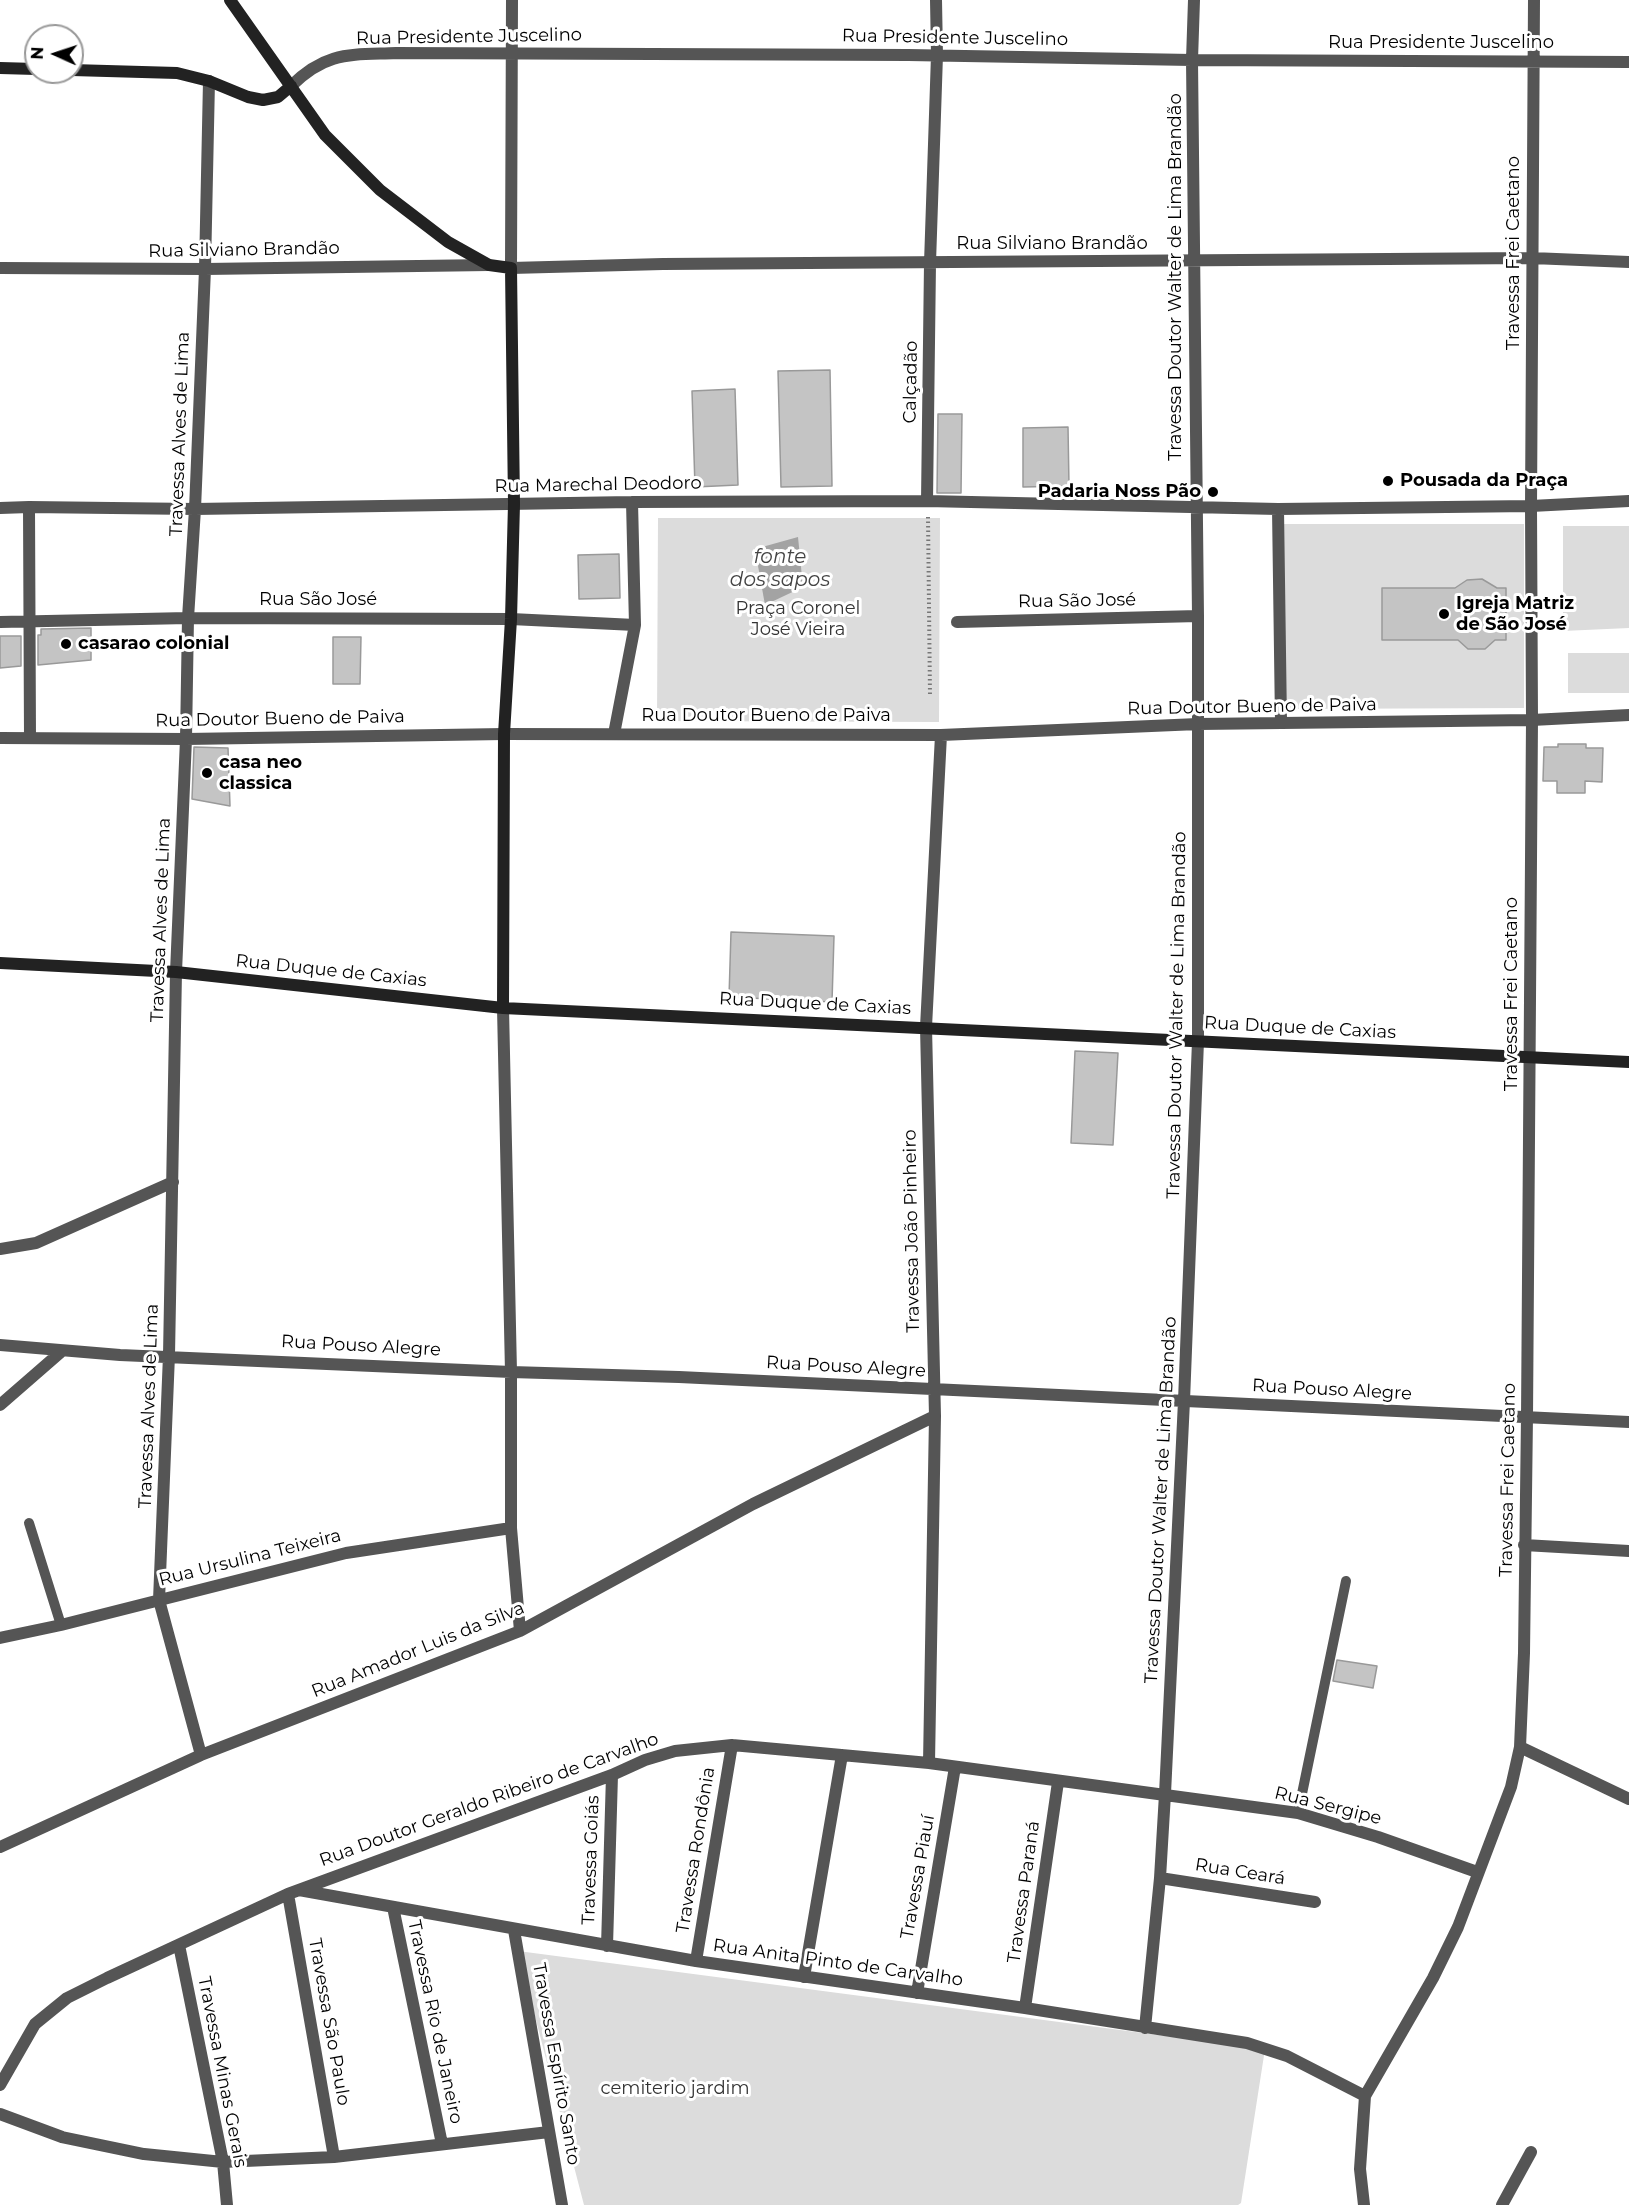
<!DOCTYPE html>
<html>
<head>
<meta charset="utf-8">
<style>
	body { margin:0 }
	#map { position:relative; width:1629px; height:2205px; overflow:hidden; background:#fff; font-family:Montserrat,sans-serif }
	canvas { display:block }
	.north { position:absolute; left:24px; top:24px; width:60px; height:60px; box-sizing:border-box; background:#fff; border:2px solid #999; border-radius:50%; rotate:273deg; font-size:16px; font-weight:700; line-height:24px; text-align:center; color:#000 }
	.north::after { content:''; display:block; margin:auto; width:21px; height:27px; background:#000; clip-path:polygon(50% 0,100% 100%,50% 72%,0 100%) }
</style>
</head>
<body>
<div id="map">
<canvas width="1629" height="2205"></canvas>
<div class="north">N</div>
</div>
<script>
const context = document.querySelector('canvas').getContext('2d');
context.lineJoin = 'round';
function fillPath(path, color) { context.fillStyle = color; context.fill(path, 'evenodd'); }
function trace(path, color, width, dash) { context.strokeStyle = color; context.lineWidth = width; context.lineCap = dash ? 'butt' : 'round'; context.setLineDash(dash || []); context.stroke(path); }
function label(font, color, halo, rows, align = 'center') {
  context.font = font + ' Montserrat,sans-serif'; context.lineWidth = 6; context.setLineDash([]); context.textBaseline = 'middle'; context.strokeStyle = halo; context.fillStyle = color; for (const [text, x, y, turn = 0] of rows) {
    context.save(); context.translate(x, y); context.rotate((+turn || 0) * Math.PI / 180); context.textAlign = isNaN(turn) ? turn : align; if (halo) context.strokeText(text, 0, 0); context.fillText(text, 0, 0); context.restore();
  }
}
fillPath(new Path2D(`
	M658,518H940L939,722L657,721Z
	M1283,524H1524V708L1285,709Z
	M1563,526H1629V628L1563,631Z
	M1568,653H1629V693H1568Z
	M518,1951L1265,2049L1241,2203L1238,2205H584Z`), '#dcdcdc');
fillPath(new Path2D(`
	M798,537L803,587L765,605L755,549Z`), '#a3a3a3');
const building = new Path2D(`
	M830,370L832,486L781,487L778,371Z
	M735,389L738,485L695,487L692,391Z
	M938,414H962L961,493H937Z
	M1068,427L1069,486L1023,487V428Z
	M619,554L620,598L579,599L578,555Z
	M1482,579L1497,588H1506V640H1495L1485,649H1468L1458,640H1382V588H1455L1467,580Z
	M91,628V660L38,665V635H41V629Z
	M0,636H21V666L0,668Z
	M333,637H361L360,684H333Z
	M1558,744H1586V748H1603L1602,782L1585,781V793H1557V781H1543L1544,747H1558Z
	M194,747L228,748L230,806L192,799Z
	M731,932L834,936L832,1002L729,997Z
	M1075,1051L1118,1053L1113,1145L1071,1143Z
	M1337,1660L1377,1666L1373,1688L1333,1681Z`);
fillPath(building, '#c4c4c4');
trace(building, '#999', 1.5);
trace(new Path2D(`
	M928,517L930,696`), '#777', 4, [1.5, 3]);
trace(new Path2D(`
	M29,1523L61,1625
	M1298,1813L1346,1581`), '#555', 10);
trace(new Path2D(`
	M512,0L511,268L663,264L1532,258L1629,262
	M291,86C326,51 350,55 396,53L908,55L1192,60L1629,62
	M0,268L205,269L489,265
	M927,501L930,263L937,55L936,0
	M29,507L30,738
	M0,508L29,507L195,509L632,502L927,501L1278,509L1531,506L1629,501
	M1278,509L1281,723
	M0,622L188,618L511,619L635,625
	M957,622L1198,616
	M614,734L635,625L632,502
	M0,738L186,739L504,734L941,735L1198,724L1532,720L1629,715
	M503,1008L511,1372V1528L520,1631
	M0,1249L36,1243L173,1182
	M0,1345L120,1355L511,1372L679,1377L1629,1422
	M0,1405L62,1351
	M1524,1545L1629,1551
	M0,1638L61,1625L346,1553L511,1528
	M1520,1747L1629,1799
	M201,1755L159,1600L169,1355L176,972L186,739L188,618L195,509L205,269L209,81
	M929,1763L935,1416L926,1027L941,735
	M0,1847L201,1755L520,1631L753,1504L935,1416
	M1160,1878L1315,1902
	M299,1890L696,1961L1025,2008L1247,2043L1287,2056L1365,2096
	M288,1894L334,2157
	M393,1907L442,2144
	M514,1930L562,2205
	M179,1945L223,2162L227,2205
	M607,1946L612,1775
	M696,1961L732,1745
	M804,1977L842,1755
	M917,1993L955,1767
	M1025,2008L1058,1782
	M1145,2028L1160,1878L1165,1794L1184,1401L1198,1041V616L1192,60L1194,0
	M0,2085L35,2024L67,1998L107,1978L288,1894L612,1775L645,1760L675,1751L732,1745L929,1763L1298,1813L1378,1837L1477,1872
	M0,2114L62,2137L144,2154L223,2162L334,2157L549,2132
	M1364,2205L1360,2169L1365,2096L1433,1978L1458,1927L1511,1787L1520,1747L1524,1653L1527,1416L1532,720L1531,506L1534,0
	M1502,2205L1531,2152`), '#555', 12);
trace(new Path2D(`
	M230,0L325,135L380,190L448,242L489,265L511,268L514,504L511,619L504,734L503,1008
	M0,68L36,69
	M72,70L177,73L209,81L248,97L263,100L278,97L291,86
	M0,963L176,972L503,1008L1629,1062`), '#222', 12);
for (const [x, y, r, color] of [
	[1388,481,6,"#000"],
	[1213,492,6,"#000"],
	[1444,614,6,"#000"],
	[66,644,6,"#000"],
	[207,773,6,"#000"]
]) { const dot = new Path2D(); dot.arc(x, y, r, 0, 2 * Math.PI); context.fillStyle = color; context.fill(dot); trace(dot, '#fff', 2); }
label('18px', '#000', '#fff', [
	["Rua Presidente Juscelino",469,37,-1],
	["Rua Presidente Juscelino",955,38,1],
	["Rua Presidente Juscelino",1441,43],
	["Rua Silviano Brandão",1052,244],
	["Rua Silviano Brandão",244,250,-1],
	["Travessa Frei Caetano",1514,253,-90],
	["Travessa Doutor Walter de Lima Brandão",1176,277,-90],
	["Calçadão",911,382,-89],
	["Travessa Alves de Lima",180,434,-88],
	["Rua Marechal Deodoro",598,485,-1],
	["Rua São José",318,600],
	["Rua São José",1077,601,-1],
	["Rua Doutor Bueno de Paiva",1252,707,-1],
	["Rua Doutor Bueno de Paiva",766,716],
	["Rua Doutor Bueno de Paiva",280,719,-1],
	["Travessa Alves de Lima",161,920,-88],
	["Rua Duque de Caxias",331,971,6],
	["Travessa Frei Caetano",1512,994,-90],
	["Rua Duque de Caxias",815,1004,3],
	["Travessa Doutor Walter de Lima Brandão",1177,1015,-89],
	["Rua Duque de Caxias",1300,1028,3],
	["Travessa João Pinheiro",912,1231,-91],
	["Rua Pouso Alegre",361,1346,3],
	["Rua Pouso Alegre",846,1367,3],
	["Rua Pouso Alegre",1332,1390,3],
	["Travessa Alves de Lima",149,1406,-88],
	["Travessa Frei Caetano",1508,1480,-89],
	["Travessa Doutor Walter de Lima Brandão",1161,1500,-87],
	["Rua Ursulina Teixeira",250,1558,-14],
	["Rua Amador Luis da Silva",418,1650,-22],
	["Rua Doutor Geraldo Ribeiro de Carvalho",489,1800,-20],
	["Rua Sergipe",1328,1806,14],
	["Travessa Rondônia",696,1850,-81],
	["Travessa Goiás",591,1860,-88],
	["Rua Ceará",1240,1872,9],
	["Travessa Piauí",918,1877,-80],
	["Travessa Paraná",1024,1892,-82],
	["Rua Anita Pinto de Carvalho",838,1963,8],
	["Travessa São Paulo",329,2022,80],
	["Travessa Rio de Janeiro",435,2022,78],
	["Travessa Espírito Santo",556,2064,80],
	["Travessa Minas Gerais",222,2072,79]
]);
label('bold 18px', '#000', '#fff', [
	["Pousada da Praça",1400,481],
	["Padaria Noss Pão",1201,492,"right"],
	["Igreja Matriz",1456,604],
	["de São José",1456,625],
	["casarao colonial",78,644],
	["casa neo",219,763],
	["classica",219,784]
], 'left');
label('18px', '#333', '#fff', [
	["Praça Coronel",798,609],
	["José Vieira",798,630],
	["cemiterio jardim",675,2089]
]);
label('italic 20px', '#444', '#fff', [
	["fonte",780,557],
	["dos sapos",780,580]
]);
</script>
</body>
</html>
